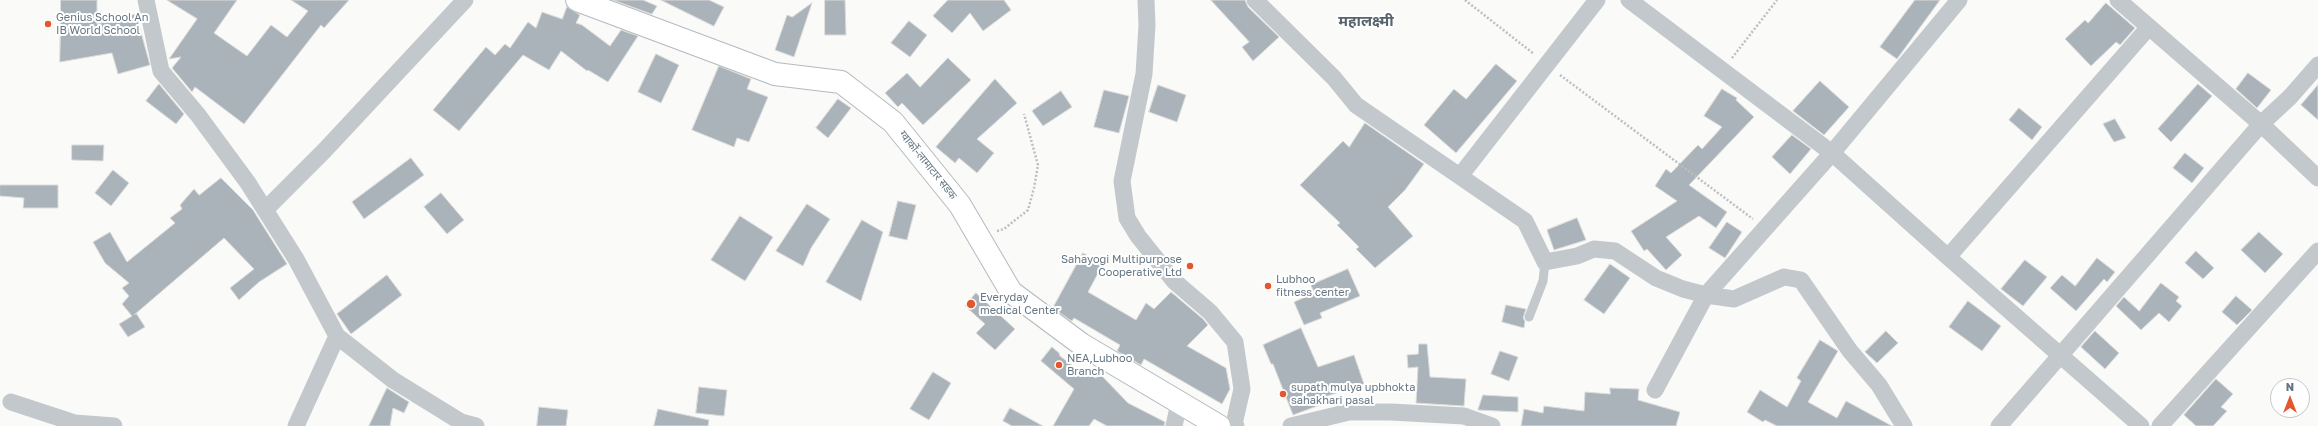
<!DOCTYPE html>
<html>
<head>
<meta charset="utf-8">
<style>
	body { margin:0 }
	#map { position:relative; width:2318px; height:426px; overflow:hidden; background:#fafaf8; font-family:"Golos Text",sans-serif }
	canvas { display:block }
	.north { position:absolute; left:2270px; top:378px; width:40px; height:40px; box-sizing:border-box; background:#fff; border:1px solid #c1c8cd; border-radius:50%; rotate:0deg; font-size:11px; font-weight:700; line-height:16px; text-align:center; color:#657683 }
	.north::after { content:''; display:block; margin:auto; width:14px; height:18px; background:#e4572e; clip-path:polygon(50% 0,100% 100%,50% 72%,0 100%) }
</style>
</head>
<body>
<div id="map">
<canvas width="2318" height="426"></canvas>
<div class="north">N</div>
</div>
<script>
const context = document.querySelector('canvas').getContext('2d');
context.lineJoin = 'round';
function fillPath(path, color) { context.fillStyle = color; context.fill(path, 'evenodd'); }
function trace(path, color, width, dash) { context.strokeStyle = color; context.lineWidth = width; context.lineCap = dash ? 'butt' : 'round'; context.setLineDash(dash || []); context.stroke(path); }
function label(font, color, halo, rows, align = 'center') {
  context.font = font + ' "Golos Text","Noto Sans Devanagari",sans-serif'; context.lineWidth = 4; context.setLineDash([]); context.textBaseline = 'middle'; context.strokeStyle = halo; context.fillStyle = color; for (const [text, x, y, turn = 0] of rows) {
    context.save(); context.translate(x, y); context.rotate((+turn || 0) * Math.PI / 180); context.textAlign = isNaN(turn) ? turn : align; if (halo) context.strokeText(text, 0, 0); context.fillText(text, 0, 0); context.restore();
  }
}
const building = new Path2D(`
	M61,0H97V24L136,14L150,65L118,74L112,53L60,62Z
	M167,0H237L214,33L247,56L271,25L287,37L308,11L291,0H349L324,28L321,25L244,124L195,87L192,92L172,68L181,57L169,59L197,19Z
	M613,0H643L657,6L652,14Z
	M661,0H709L724,7L714,26Z
	M825,0H845L846,35H825Z
	M948,0H1004L1011,10L983,31L970,13L952,33L933,16Z
	M1211,0H1245L1248,7L1279,37L1253,61L1242,47L1249,42Z
	M1915,0H1940L1897,59L1880,47Z
	M812,3L794,57L775,50L787,15L792,17Z
	M2106,3L2135,28L2120,45L2116,42L2091,66L2065,39L2085,20L2088,23Z
	M567,7L580,15L576,23L582,25L610,46L621,30L638,36L608,82L588,70L587,71L561,51L549,70L523,55L459,131L433,110L486,47L495,55L505,44L510,48L528,22L536,28L542,12L562,19Z
	M909,21L927,35L910,57L891,43Z
	M656,54L679,65L661,103L638,92Z
	M948,58L971,80L923,125L902,103L898,107L885,93L907,73L920,87Z
	M1496,64L1517,81L1456,153L1424,125L1454,89L1466,99Z
	M719,66L751,79L747,89L768,97L749,142L737,138L734,147L692,130Z
	M2248,73L2271,90L2257,108L2236,89Z
	M995,79L1017,103L977,139L994,153L977,173L959,158L955,163L936,147Z
	M1820,81L1849,107L1824,135L1793,111Z
	M159,84L184,114L176,124L146,101Z
	M2198,84L2212,96L2171,142L2158,129Z
	M1158,85L1186,95L1177,122L1149,112Z
	M2318,85V120L2301,105Z
	M1722,89L1737,98L1736,100L1754,117L1689,185L1727,212L1716,228L1699,216L1666,237L1682,255L1666,270L1647,249L1644,251L1631,231L1677,201L1655,186L1666,169L1671,173L1698,145L1702,149L1722,127L1704,116Z
	M1104,90L1129,96L1119,133L1094,127Z
	M1061,91L1072,107L1043,126L1032,111Z
	M838,99L851,108L828,138L816,128Z
	M2019,108L2042,127L2032,140L2009,120Z
	M2115,119L2126,138L2114,142L2103,124Z
	M1365,123L1424,164L1405,190L1388,207L1413,236L1375,268L1356,249L1359,247L1337,225L1340,223L1300,185L1343,141L1349,147Z
	M1792,135L1811,149L1790,174L1772,157Z
	M72,145H104L103,161L72,160Z
	M2185,153L2204,168L2192,183L2173,168Z
	M411,158L424,175L364,219L352,202Z
	M113,170L129,183L111,206L95,193Z
	M221,178L253,210L287,264L259,282L239,300L230,288L254,269L224,238L134,315L136,313L145,327L128,337L119,324L132,316L122,304L129,296L122,288L129,283L105,263L93,242L110,232L127,262L175,223L170,218L182,209L180,205L194,189L199,195Z
	M0,185H58V208H23L24,198L0,196Z
	M441,193L464,220L447,234L424,207Z
	M898,201L916,205L907,240L889,236Z
	M807,204L830,219L811,248L803,266L776,251Z
	M740,216L773,237L745,281L711,260Z
	M1577,218L1586,240L1554,250L1547,230Z
	M862,220L883,232L861,301L826,282Z
	M1727,222L1742,232L1725,258L1709,248Z
	M2259,232L2283,254L2265,273L2241,250Z
	M2196,251L2214,268L2203,279L2185,263Z
	M1083,253L1103,264L1088,292L1136,320L1146,303L1154,309L1171,292L1203,319L1208,325L1187,346L1226,368L1230,389L1222,404L1144,359L1141,365L1136,362L1117,351L1120,345L1074,318L1072,321L1070,320L1053,308Z
	M2097,258L2115,272L2107,282L2104,279L2076,311L2050,288L2062,275L2075,286Z
	M2025,260L2047,277L2023,306L2001,289Z
	M1610,264L1630,278L1604,314L1584,300Z
	M1348,269L1360,296L1320,313L1322,318L1304,325L1294,302L1314,293L1311,285Z
	M387,275L402,295L351,334L337,314Z
	M2161,283L2179,297L2176,301L2182,306L2169,322L2159,313L2141,330L2116,306L2124,297L2139,311Z
	M976,293L1015,329L995,350L976,333L985,324L965,306Z
	M2236,296L2252,310L2237,325L2222,312Z
	M1968,301L2001,326L1982,351L1949,327Z
	M1506,305L1526,309L1523,318L1525,321L1524,328L1502,322Z
	M1301,328L1318,367L1354,355L1364,384L1318,399L1320,405L1293,415L1273,364H1271L1263,345Z
	M1886,331L1898,343L1877,363L1865,352Z
	M2095,331L2119,353L2105,369L2081,347Z
	M1820,340L1838,351L1808,402L1837,418L1846,401L1892,426H1777L1765,420L1763,422L1747,412L1760,390L1787,407L1801,381L1797,378Z
	M1419,344H1427L1430,377L1466,379L1464,406L1416,403L1418,367L1408,368L1407,355L1418,354Z
	M1052,347L1059,353L1060,356L1077,369L1096,378L1100,374L1128,403L1165,422L1164,426H1107L1094,419L1089,426H1053L1074,389L1041,361Z
	M1500,351L1518,357L1509,381L1491,374Z
	M933,372L951,383L929,420L910,409Z
	M2216,379L2233,394L2221,407L2227,411L2213,426H2196L2184,415Z
	M699,387L727,390L724,416L696,413Z
	M387,388L409,402L404,413L393,408L390,426H369Z
	M1610,388L1639,389L1638,400L1680,412L1676,426H1521L1524,409L1543,413L1544,406L1584,411L1585,392L1610,394Z
	M1483,395L1518,397V412L1478,410Z
	M539,407L568,410L566,426H537Z
	M1010,408L1043,426H1012L1003,421Z
	M658,409L709,420L708,426H654Z`);
fillPath(building, '#aab3b9');
trace(building, '#dcdcda', 1);
const secondary = new Path2D(`
	M577,0L775,74L841,82L893,122L960,205L1011,292L1081,344L1219,426`);
trace(secondary, '#b3babf', 24);
trace(new Path2D(`
	M1465,0L1534,54
	M1732,58L1777,0
	M1560,75L1753,219
	M997,231L1004,229L1028,210L1034,188L1038,165L1024,114`), '#bbbfc2', 2.5, [2, 2]);
trace(new Path2D(`
	M1529,317L1543,281L1545,262`), '#c3c8cc', 9);
trace(new Path2D(`
	M146,0L161,71L198,115L248,183L296,259L337,336L393,380L461,422L476,426
	M1146,0L1147,25L1144,74L1122,181L1127,218L1138,236L1174,281L1210,312L1235,342L1242,389L1234,424L1236,426
	M1255,0L1334,78L1356,105L1525,221L1545,262L1577,256L1594,249L1615,251L1656,278L1683,289L1706,295L1734,299L1784,277L1801,280L1850,351L1879,385L1904,426
	M1629,0L1832,153L1948,257L2141,426
	M2118,0L2261,124L2318,178
	M1460,176L1597,0
	M265,210L324,151L465,0
	M1948,257L2149,27
	M1655,390L1706,295L1832,153L1959,0
	M11,402L75,423L114,426
	M296,426L337,336
	M1174,426L1179,403
	M1291,426L1349,412H1391L1464,416L1492,426
	M1999,426L2261,124L2290,97L2318,65
	M2160,426L2318,251`), '#c3c8cc', 17);
trace(secondary, '#fff', 22);
for (const [x, y, r, color] of [
	[48,24,4,"#e4572e"],
	[1190,266,4,"#e4572e"],
	[1268,286,4,"#e4572e"],
	[971,304,5,"#e4572e"],
	[1059,365,4,"#e4572e"],
	[1283,394,4,"#e4572e"]
]) { const dot = new Path2D(); dot.arc(x, y, r, 0, 2 * Math.PI); context.fillStyle = color; context.fill(dot); trace(dot, '#fff', 1.5); }
label('11px', '#657683', '#fff', [
	["Genius School An",56,18],
	["IB World School",56,31],
	["Sahayogi Multipurpose",1182,260,"right"],
	["Cooperative Ltd",1182,273,"right"],
	["Lubhoo",1276,280],
	["fitness center",1276,293],
	["Everyday",980,298],
	["medical Center",980,311],
	["NEA,Lubhoo",1067,359],
	["Branch",1067,372],
	["supath mulya upbhokta",1291,388],
	["sahakhari pasal",1291,401]
], 'left');
label('11px', '#657683', '#fff', [
	["ग्वार्को-लामाटार सडक",928,165,51]
]);
label('bold 15px', '#57646e', '#fff', [
	["महालक्ष्मी",1366,21]
]);
</script>
</body>
</html>
